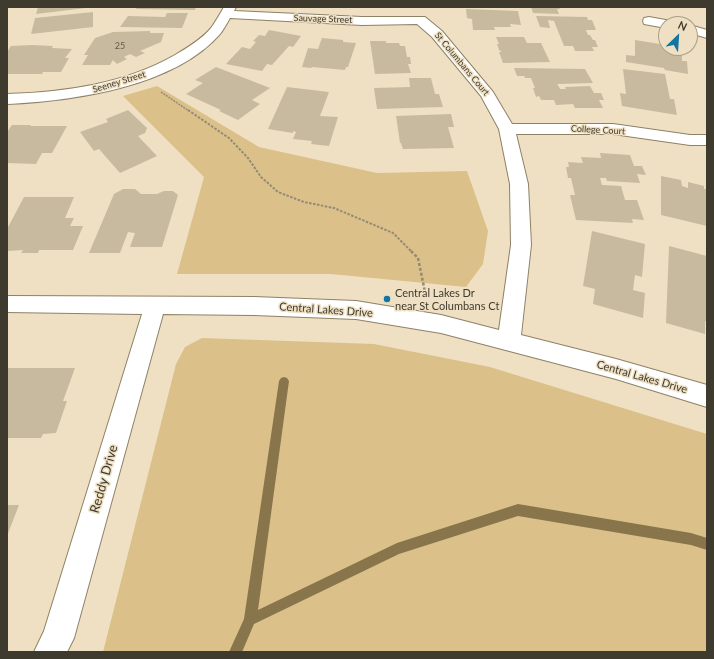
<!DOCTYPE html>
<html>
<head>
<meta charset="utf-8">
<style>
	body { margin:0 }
	#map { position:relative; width:714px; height:659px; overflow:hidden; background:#efe0c3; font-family:Lato,sans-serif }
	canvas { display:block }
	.frame { position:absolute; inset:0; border:8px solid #3f3a2e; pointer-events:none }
	.north { position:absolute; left:658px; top:16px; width:40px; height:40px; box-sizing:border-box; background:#efe0c3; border:1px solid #a99e87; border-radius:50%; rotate:25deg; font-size:11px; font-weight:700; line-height:16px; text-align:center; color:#3f3a2e }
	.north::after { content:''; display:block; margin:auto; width:14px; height:18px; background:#1176a2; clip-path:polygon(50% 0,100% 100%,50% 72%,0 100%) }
</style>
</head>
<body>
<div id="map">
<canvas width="714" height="659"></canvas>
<div class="frame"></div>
<div class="north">N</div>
</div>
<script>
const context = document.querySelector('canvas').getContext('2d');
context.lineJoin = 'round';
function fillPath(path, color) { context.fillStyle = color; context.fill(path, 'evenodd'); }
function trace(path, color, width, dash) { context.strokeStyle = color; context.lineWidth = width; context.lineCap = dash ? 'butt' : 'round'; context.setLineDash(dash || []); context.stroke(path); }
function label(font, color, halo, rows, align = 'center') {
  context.font = font + ' Lato,sans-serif'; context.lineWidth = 3; context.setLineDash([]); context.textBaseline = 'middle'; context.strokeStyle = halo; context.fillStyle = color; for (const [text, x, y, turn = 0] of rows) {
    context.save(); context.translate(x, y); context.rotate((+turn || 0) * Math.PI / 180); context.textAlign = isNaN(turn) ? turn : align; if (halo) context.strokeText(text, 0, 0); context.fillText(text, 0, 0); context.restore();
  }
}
fillPath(new Path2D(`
	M157,86L259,147L377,173L467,171L488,231L483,264L466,287L331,274H177L204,177L123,96Z
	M202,338L374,344L490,367L707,434V652H103L176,364L185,347Z`), '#dbc08a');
fillPath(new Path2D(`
	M284,377L287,378L289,381L258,610L397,543L518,504L691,533L707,538V550L691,545L518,516L399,554L254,624L242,652H229L244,619L279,381L281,378Z`), '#88754b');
fillPath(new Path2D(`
	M38,7H86V8L36,14Z
	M137,7H196L195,10L136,9Z
	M531,7H559L560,9H557L559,14L533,13Z
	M466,9L518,11L521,25L510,24L511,27H494L495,30H473L472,19L467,18Z
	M93,12V27L31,34L35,18Z
	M167,13H188L182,28L120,27L128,16L165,17Z
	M536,16L587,17L588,20H592L596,30H586L588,35H590L593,40H595L598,47H592L594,51H575L573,46H564L554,21L548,20L550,28L540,27Z
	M269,30L301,36L293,47L289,46L272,65L267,64L262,71L226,64L242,47L250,49L256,42L253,41L259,35L265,36Z
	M150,31V33H164L161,42L140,51L145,53L136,57L130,54L124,57L127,59L117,64L113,60L110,65H82L88,55H84L95,38L113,32Z
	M496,37H524L527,43H541L550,62L503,63L499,52H502L499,50L497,44H499Z
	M322,38L343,40V42L356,43L348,67H346L345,70L312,67L311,68L302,67L308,48L318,49Z
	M635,40L666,45V48H675L676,52L682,53V61H687L688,74L665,70L664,68L626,62V55L635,56Z
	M370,41H386V43H399L400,46H405L407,57H410L411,64H408L411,73L375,74Z
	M32,45L53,46L52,48L72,49L65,58H69L61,72H43L42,74H7V52L11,46Z
	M216,67L270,88L252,100L260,104L238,120L219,111L221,110L186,94L203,83L195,80Z
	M514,68L585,69L593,83L557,84L558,85L560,89H566L565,87L590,86L594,93H601L604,100H599L603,108H575L573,104L556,105L554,100H541L539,96L536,97L533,88H535L531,78H525L524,76H517Z
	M623,69L665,74L670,99H674L677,115L622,106L620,93L626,94Z
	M409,78H431L435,94H439L443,107L377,109L374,88L410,87Z
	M287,87L329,92L320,116L338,117L329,146L311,144L312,141L293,139L296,132L293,131V133L268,129Z
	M128,110L147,128L145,133L138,136L157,156L120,173L99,149L94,151L80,132L108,122L106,119Z
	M451,114L454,127H448L454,148L403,149L401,143H400L396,116Z
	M12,125H31L30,126H67L52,153H42L36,164L7,163V132Z
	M600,153L630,155L634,166H642L646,175L637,174L640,183L607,181L606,178H600L602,185L621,186L625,200H637L644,220L632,219L633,223L576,220L570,195H575L571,178H568L566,167H569L568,162L583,163L581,157L601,158Z
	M661,176L681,180L682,186L688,188V182L704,186V189H707V226L661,215Z
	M123,189H135L141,194H157L164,191H173L178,195L162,247H130L135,233L128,232L120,253H89L114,194Z
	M24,197H74L65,218H74L70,226H83L73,250H39L38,253H21L23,250L7,251V229Z
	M592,231L645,244L642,277L635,275L633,290L645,293L643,318L593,304L595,289L583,286Z
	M669,246L707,256V322L705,321V334L666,323Z
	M7,368H75L63,401H67L56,433L43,434L41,438H7Z
	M7,505H19L7,536Z`), '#c8ba9e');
const minor = new Path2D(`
	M224,7H236L234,11L362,17H425L442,31L493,92L512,124H613L690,135H707V145H690L613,134H516L528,184L531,245L521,335L616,359L707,385V407L616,379L441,333L356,319L254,315L163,314L74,638L67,652H34L44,631L142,314L7,312V296L254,297L356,301L441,315L499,330L511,245L510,184L499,129L481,96L432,37L417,24L362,25L230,18C227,23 224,29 220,34C174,87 73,101 7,104V94C65,92 124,84 175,55C187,48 202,39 211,28C216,21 220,14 224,7Z
	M649,17L671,21L672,24H666V28L644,24L643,21L644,18Z
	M690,25L707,30V38L690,33Z`);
trace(minor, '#8e8166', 2);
trace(new Path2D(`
	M161,92L189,111`), '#948a76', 1.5, [2, 1]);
trace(new Path2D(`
	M188,110L229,138L248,158L261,177L278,192L304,202L334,208L393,233L412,252`), '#948a76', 2, [2.5, 1.5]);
trace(new Path2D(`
	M411,251L418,258L425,292`), '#948a76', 2.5, [3, 2]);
fillPath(minor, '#fff');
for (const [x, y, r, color] of [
	[387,299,4,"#1176a2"]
]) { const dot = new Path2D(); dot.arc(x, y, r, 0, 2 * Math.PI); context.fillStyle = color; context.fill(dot); trace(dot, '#efe0c3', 1.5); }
label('9px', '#3f3a2e', '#efe0c3', [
	["Sauvage Street",323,19,2],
	["St Columbans Court",462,64,50],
	["Seeney Street",119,82,-17],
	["College Court",598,130,3]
]);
label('9px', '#615a4a', null, [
	["25",120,46]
]);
label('11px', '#3f3a2e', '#efe0c3', [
	["Central Lakes Dr",395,293],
	["near St Columbans Ct",395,306]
], 'left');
label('11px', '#3f3a2e', '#efe0c3', [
	["Central Lakes Drive",326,310,4],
	["Central Lakes Drive",642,377,16]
]);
label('13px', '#3f3a2e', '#efe0c3', [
	["Reddy Drive",104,479,-74]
]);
</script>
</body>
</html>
